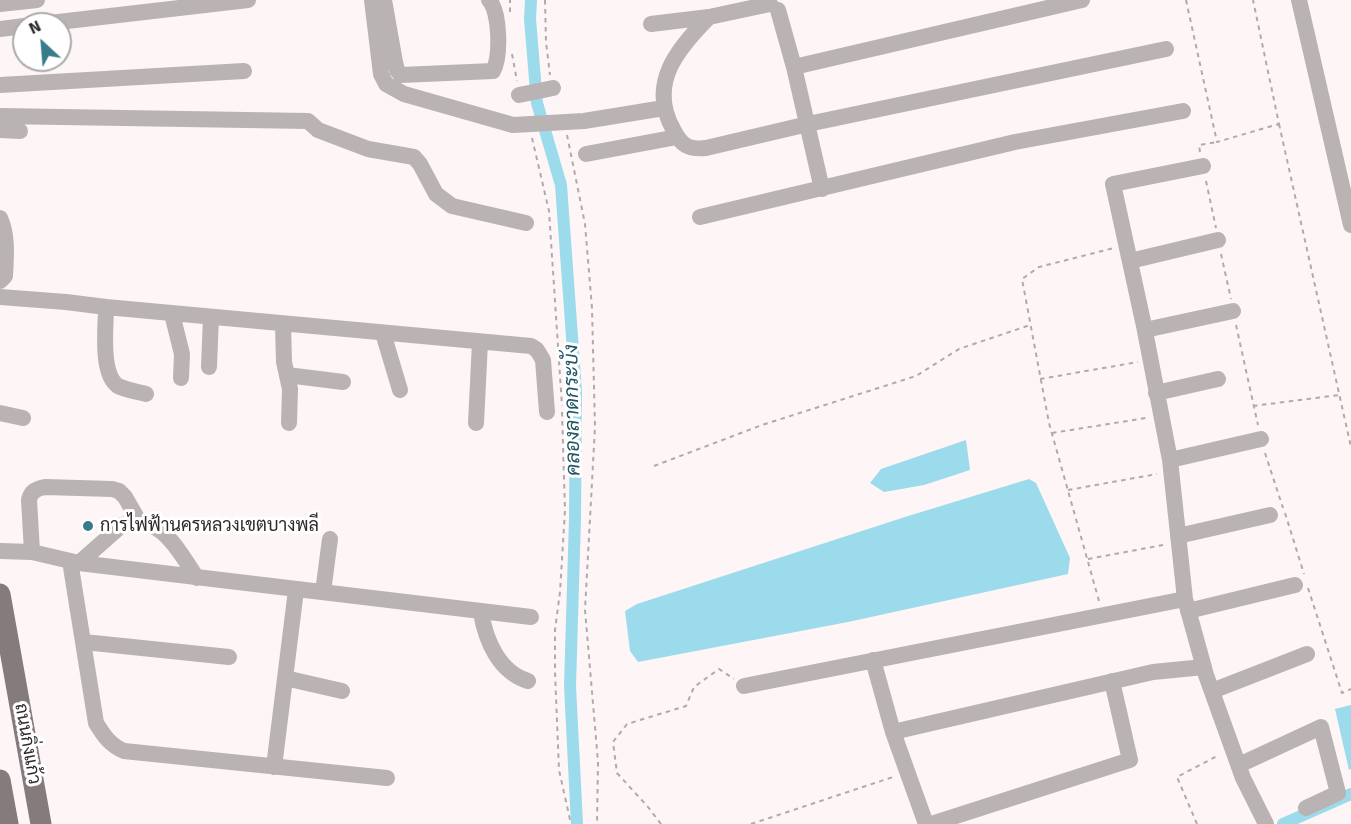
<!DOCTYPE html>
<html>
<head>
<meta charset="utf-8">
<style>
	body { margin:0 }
	#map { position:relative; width:1351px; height:824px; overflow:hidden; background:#fdf5f6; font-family:Signika,sans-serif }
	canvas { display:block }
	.north { position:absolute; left:12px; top:12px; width:60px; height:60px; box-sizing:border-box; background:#fff; border:2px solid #acaaaa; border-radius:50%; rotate:334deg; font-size:16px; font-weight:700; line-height:24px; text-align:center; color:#2f2a2b }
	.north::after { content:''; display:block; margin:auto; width:21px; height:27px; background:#387c8b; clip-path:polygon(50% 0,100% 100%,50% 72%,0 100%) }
</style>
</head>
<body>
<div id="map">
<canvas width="1351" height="824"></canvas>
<div class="north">N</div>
</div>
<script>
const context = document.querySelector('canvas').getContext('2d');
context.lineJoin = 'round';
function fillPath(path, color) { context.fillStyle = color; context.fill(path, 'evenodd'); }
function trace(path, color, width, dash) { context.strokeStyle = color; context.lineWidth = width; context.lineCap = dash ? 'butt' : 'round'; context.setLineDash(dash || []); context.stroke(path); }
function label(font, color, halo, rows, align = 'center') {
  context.font = font + ' Signika,Sarabun,sans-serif'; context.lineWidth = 6; context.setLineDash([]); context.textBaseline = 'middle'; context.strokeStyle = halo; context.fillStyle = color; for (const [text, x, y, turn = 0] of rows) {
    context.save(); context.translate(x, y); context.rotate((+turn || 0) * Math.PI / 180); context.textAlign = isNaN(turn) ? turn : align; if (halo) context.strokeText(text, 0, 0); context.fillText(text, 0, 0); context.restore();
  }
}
fillPath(new Path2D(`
	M966,440L970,470L924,485L884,492L870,483L881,469Z
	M1029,479L1036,483L1070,558L1068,574L848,622L638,662L630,651L625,611L637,604L905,517Z
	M1351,705V769L1349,770L1335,709Z`), '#9bdbeb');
trace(new Path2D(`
	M531,0L530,19L537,103L561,185L576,392L575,518L570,686L577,824
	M1283,824L1351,794`), '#9bdbeb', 12);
trace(new Path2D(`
	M545,0L546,42L550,75
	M1186,0L1217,142L1279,124L1253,0
	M510,12V0
	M512,54L517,81
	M1279,124L1351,447
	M567,135L585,224L592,308L595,427L585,610L598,762L597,824
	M532,138L549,211L562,406
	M1200,152L1199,145L1217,142
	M1206,181L1216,228
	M1221,254L1231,299
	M1236,325L1258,425
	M1040,379L1138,362
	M1253,406L1339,395
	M562,412L565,510L560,592L555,630V672L559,770L571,824
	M1052,433L1146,418
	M1265,453L1283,508
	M654,466L762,425L916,376L959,349L1030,325
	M1068,490L1157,474
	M1285,513L1304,574
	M1088,559L1163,545
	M1308,588L1342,693L1351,689
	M1099,601L1049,423L1022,279L1039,267L1114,248
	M661,824L648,807L617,773L613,742L627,724L686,706L694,687L719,669L734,679
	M751,824L893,777
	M1197,824L1177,777L1219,755`), '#b1aaab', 2, [4.5, 4.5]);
trace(new Path2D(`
	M372,0L381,74L386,84L404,94L513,125L584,121L664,108
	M384,0L395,62L397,70L401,75L493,71C501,57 500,11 489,0
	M1299,0L1351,225
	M0,4L37,0
	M778,10L794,67L822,189
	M709,17C677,49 648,84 673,129C681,145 688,150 706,148L808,124L1166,49
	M41,24L248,0
	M651,24L709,17L770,4
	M0,29L24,26
	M794,67L1082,0
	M0,85L244,71
	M519,95L553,88
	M0,116L308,121L318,130L368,149L414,157L420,164L436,194L452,206L526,223
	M0,130L20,131
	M586,154L677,137
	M1203,166L1113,184L1144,326L1170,460L1185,599L1206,675L1243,778L1266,824
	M700,217L1015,142L1183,111
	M0,218C8,235 6,258 5,276L0,281
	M1130,261L1218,240
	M0,297L66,302L106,307L531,346L537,350L543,360L547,412
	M106,307C106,327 100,374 118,386C126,390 138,392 146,394
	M172,314L182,354L181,378
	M283,324L284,362L290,389L289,423
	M1145,330L1233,311
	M383,333L400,390
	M209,367L211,317
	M287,375L343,382
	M1156,393L1218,379
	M0,413L23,418
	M476,423L480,342
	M1170,460L1261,439
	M1178,536L1270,515
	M0,551L32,552L79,563L531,617
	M32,552L29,500C31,491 36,489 45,487L112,489L119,491L125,497L140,523
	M70,561L96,723C104,736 110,745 124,751L387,778
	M79,563L122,525C161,512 179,552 197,578
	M323,592L330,539
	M1188,611L1295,585
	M481,613C486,641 499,672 528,681
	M84,642L229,657
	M873,660L893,732
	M285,678L342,691
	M744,686L1185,599
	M1212,691L1307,654
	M1239,765L1321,727L1338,793L1306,808
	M274,767L296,590
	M926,824L893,732L1153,672L1204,667
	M931,824L1130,760L1112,681`), '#b9b3b4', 16);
trace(new Path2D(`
	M0,594L41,824
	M0,780L8,824`), '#857a7c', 21);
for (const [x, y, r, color] of [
	[88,526,6,"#387c8b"]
]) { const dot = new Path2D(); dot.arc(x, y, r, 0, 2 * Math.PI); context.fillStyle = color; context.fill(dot); trace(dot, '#fff', 2); }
label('18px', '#2f2a2b', '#fff', [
	["การไฟฟ้านครหลวงเขตบางพลี",100,526]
], 'left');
label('18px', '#2f2a2b', '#fff', [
	["ถนนกิ่งแก้ว",27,744,80]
]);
label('italic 20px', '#205561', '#fff', [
	["คลองลาดกระบัง",573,410,-91]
]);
</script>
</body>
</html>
